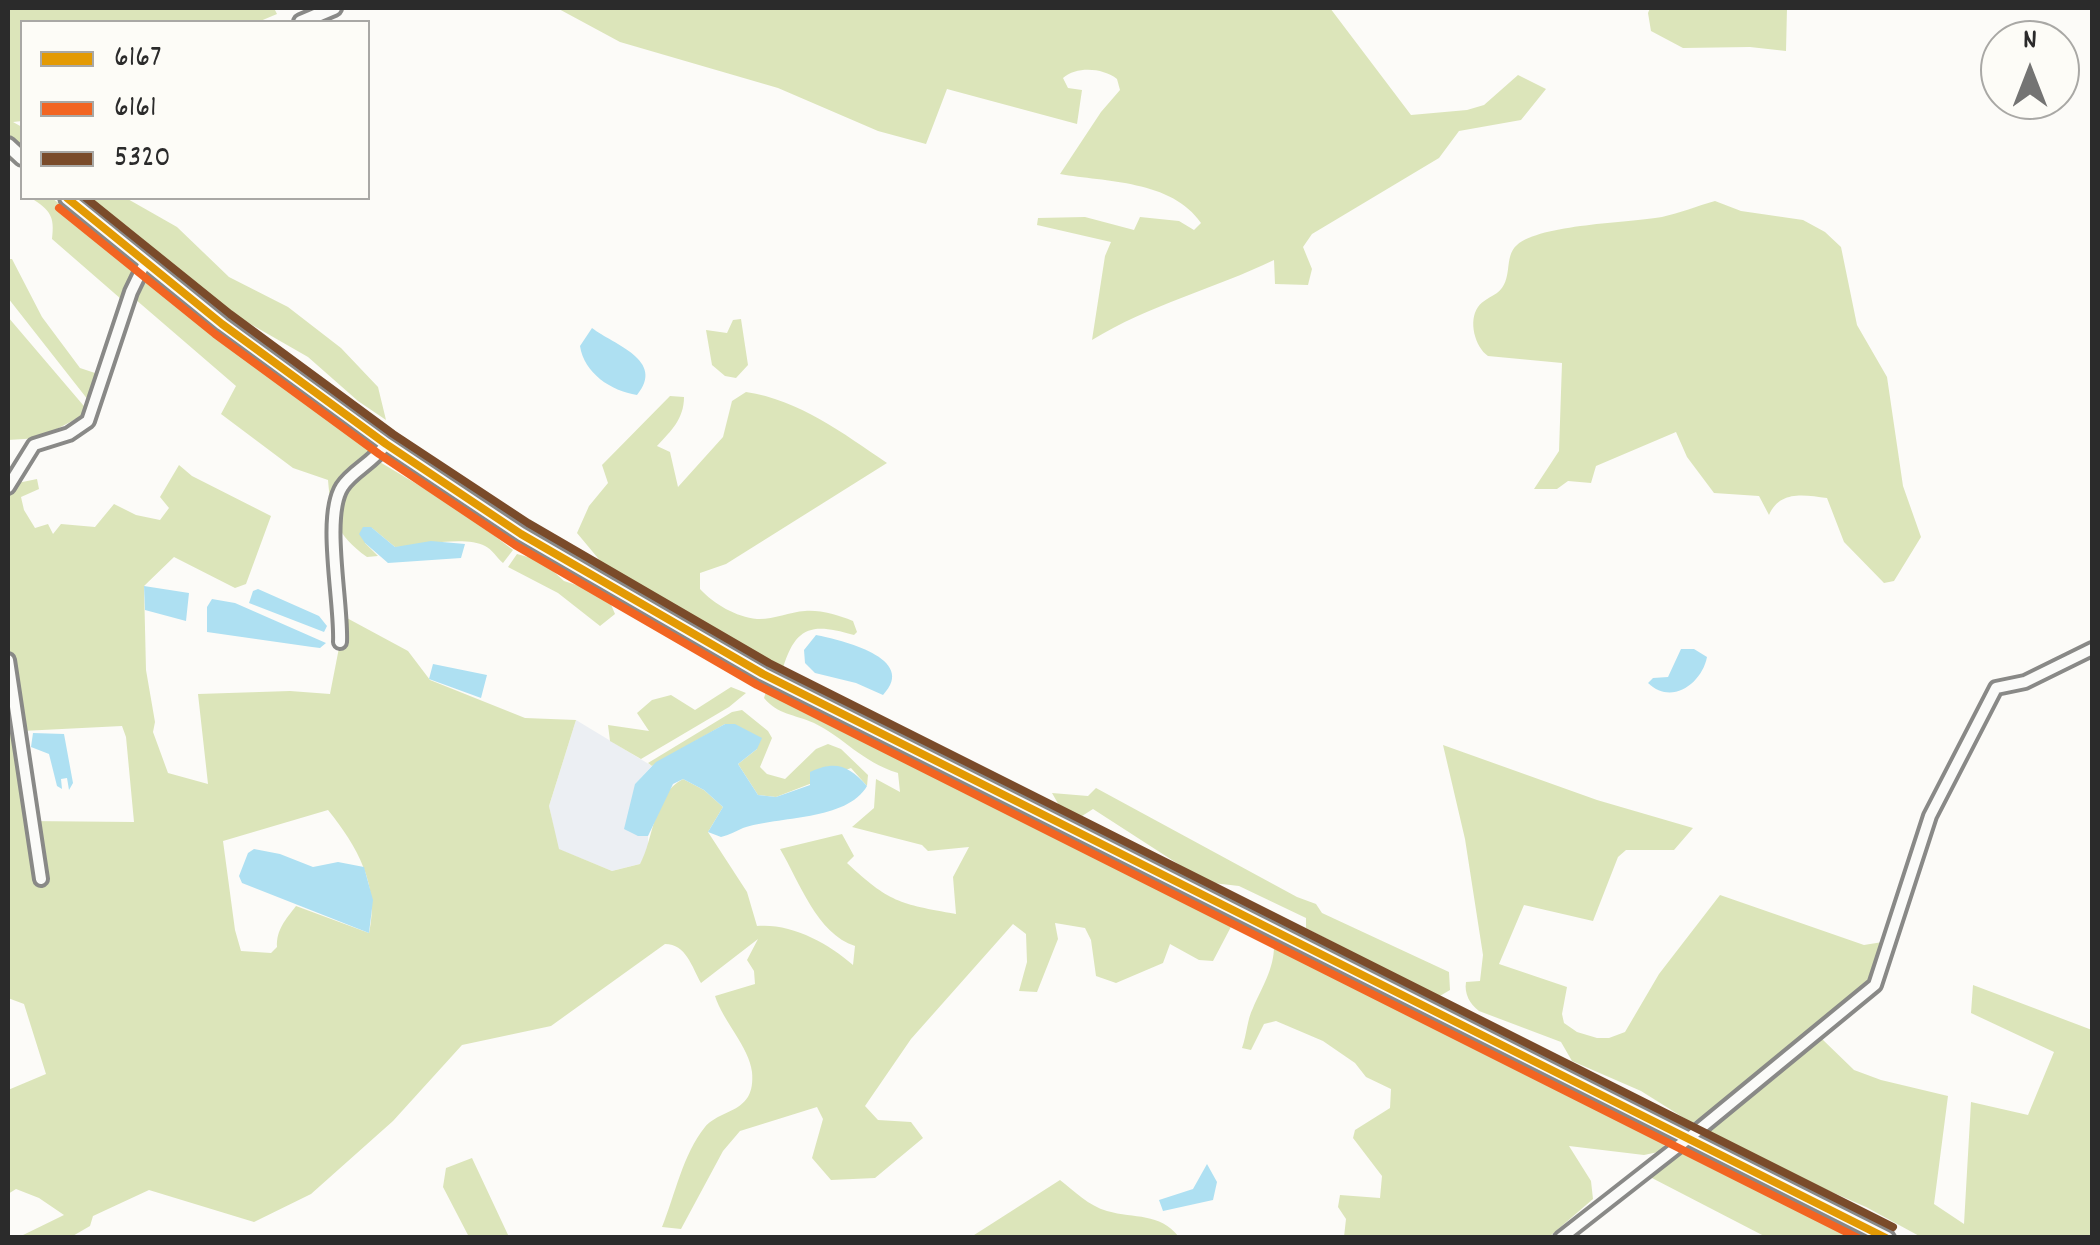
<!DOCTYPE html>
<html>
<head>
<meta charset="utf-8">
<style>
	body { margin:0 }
	#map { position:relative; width:2100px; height:1245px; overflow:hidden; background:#fcfbf8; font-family:Dekko,sans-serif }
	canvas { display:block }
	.frame { position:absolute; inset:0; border:10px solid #2b2b2b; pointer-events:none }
	.legend { position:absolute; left:20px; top:20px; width:350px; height:180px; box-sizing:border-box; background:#fdfcf7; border:2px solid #a9a8a5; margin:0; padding:12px 18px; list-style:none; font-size:30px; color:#2b2b2b }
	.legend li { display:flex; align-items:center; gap:20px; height:50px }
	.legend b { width:50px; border:2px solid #a9a8a5 }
	.north { position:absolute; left:1980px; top:20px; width:100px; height:100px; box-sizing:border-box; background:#fdfcf7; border:2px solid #a9a8a5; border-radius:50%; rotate:0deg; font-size:28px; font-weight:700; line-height:40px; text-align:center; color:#2b2b2b }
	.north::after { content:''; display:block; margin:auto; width:35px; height:45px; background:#747473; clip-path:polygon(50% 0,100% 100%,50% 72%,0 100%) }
</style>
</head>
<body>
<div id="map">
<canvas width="2100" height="1245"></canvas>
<div class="frame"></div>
<ul class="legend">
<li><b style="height:12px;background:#e39a04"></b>6167</li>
<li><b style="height:12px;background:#f26522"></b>6161</li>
<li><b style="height:12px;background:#7a4b2a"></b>5320</li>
</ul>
<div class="north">N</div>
</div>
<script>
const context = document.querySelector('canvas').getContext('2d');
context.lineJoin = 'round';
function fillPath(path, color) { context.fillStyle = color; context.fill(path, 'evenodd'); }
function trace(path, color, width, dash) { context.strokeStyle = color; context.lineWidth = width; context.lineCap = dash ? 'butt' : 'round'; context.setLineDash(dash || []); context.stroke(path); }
fillPath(new Path2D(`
	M576,720L652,766L635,784L638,836H648V851L640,864L612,871L558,849L549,806Z`), '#eceff3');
fillPath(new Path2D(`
	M8,8H274L277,14L258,22H22V121L13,122L22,127L20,145L8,135Z
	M557,8H1330L1411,115L1467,110L1484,105L1518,75L1546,89L1521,120L1459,131L1439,158L1312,234L1303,247L1312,269L1308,285L1275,284L1274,260C1214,289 1149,305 1092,340L1105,256L1111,242L1037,225L1038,218L1085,217L1134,230L1140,217L1179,221L1194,230L1201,223C1172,180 1105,182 1060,174L1101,112L1120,90L1117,79C1103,68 1077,66 1063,78L1068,88L1082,90L1077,124L947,89L926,144L878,131L778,88L620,42Z
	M1650,8H1787L1786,51L1750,47L1683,48L1651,31L1648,13Z
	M31,198H52L137,265L121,299L52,239C55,216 50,210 31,198Z
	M91,198H126L177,227L229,277L288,307L341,348L378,387L386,420L358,401L308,357L226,310Z
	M1715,201L1741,211L1803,220L1825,232L1841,247L1857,325L1887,377L1903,486L1921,537L1894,581L1884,583L1844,542L1827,498C1804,495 1780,490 1769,515L1759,496L1714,493L1687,457L1676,432L1596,466L1591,483L1568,481L1557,489H1534L1559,451L1562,363L1488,356C1475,347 1468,321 1478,307C1482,301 1491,297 1497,293C1514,280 1503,257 1517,245C1541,224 1628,223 1662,217C1680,213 1697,206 1715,201Z
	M8,259H12L42,317L80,368L95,373L92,405L8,298Z
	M146,275L340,424L368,448V455L462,511L513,550L503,563C497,558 492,549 485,546C465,535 418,546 395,547L372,528L365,543L378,556L367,557C336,535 331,516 328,480L293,468L221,414L236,386L135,299Z
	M8,317L89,412L40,438L8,440Z
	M741,319L748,365L736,378L725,376L712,365L706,330L727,333L733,320Z
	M746,392C799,400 843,433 887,463L726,564L700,573V589C714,604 736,617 757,619C772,620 789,612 805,611C822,610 837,615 853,621L857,632L854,635C813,623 796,625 783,668L602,563L577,533L589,506L608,483L602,465L670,396L684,397C684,419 671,431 657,446L670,452L678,487L723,437L732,401Z
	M179,465L192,476L271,516L246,584L235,588L174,557L144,586L146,670L155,722L153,732L168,773L208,784L198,694L290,691L330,694L345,617L408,651L430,680L525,718L576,720L549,806L559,849L612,871L640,864C654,839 653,794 683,779L704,790L723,807L708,832L747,892L757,926C791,923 828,943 853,965L855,946C817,934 799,881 780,849L842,834L854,856L847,863C889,902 899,904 956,914L953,877L969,847L928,851L922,845L852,827L874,808L876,779L900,792L898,773C860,761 845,738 814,723C794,714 778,715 764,698L768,685H774L864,735L887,741L1002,802L1232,912L1233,923L1213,961L1199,960L1170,944L1163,963L1116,983L1096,976L1091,940L1085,928L1055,923L1058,939L1037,992L1019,991L1027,962L1026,934L1013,924L911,1039L865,1106L878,1120L911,1122L923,1138L875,1178L831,1180L812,1158L823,1119L817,1107L740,1131L723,1151L681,1229L662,1227C675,1195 683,1154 705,1127C721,1108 756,1114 752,1072C749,1047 723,1021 715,996L755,984L754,971L747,960L758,939L701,983C692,967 686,944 665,944L551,1026L462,1045L393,1121L311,1194L254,1222L149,1190L93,1216L90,1226L71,1237H19L64,1215L39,1198L16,1189L8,1194V1090L46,1074L24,1004L8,998V686L26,821L134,822L126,737L122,726L22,731L8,646V485L37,479L39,489L21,497L24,510L35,528L48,524L53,534L61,524L95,527L114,504L136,515L160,520L169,508L160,497ZM328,810C357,846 380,886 369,933L296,906C286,919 276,930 277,947L271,953L241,951L235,930L223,841Z
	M517,554L542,561L564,581L607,595L615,614L600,626L558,593L508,567Z
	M731,687L746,693L729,707L641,759L610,741L608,725L649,731L637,713L652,700L671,695L695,710Z
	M742,710L768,731L772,738L760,767L767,774L785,779L816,749L828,744L841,749L868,775L867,786L851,768L776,797L758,795L738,764L757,749L725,724L652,766L648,763L732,712Z
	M1443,745L1597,800L1693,828L1674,850H1626L1618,857L1593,921L1524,905L1499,964L1567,987L1562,1014L1564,1023L1577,1032L1597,1038H1609L1625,1032L1659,974L1720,895L1864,945L1895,940L1874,978L1846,1005L1718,1107L1692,1123L1641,1091L1572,1061L1561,1042L1479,1011C1470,1004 1464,994 1466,982L1480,981L1483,955L1465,839Z
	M1096,788L1297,897L1316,904L1322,913L1449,972L1450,990L1438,997L1306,928V918L1239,886L1213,883L1189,871L1093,809L1082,816L1060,807L1052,793L1088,796Z
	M1243,920L1660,1128L1665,1137L1663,1151L1644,1155L1569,1146L1591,1181L1593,1199L1549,1237H1344L1346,1219L1338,1207L1340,1195L1380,1198L1382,1176L1353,1138L1355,1130L1390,1108L1391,1089L1366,1077L1355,1063L1323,1041L1276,1021L1264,1024L1251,1050L1242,1048C1247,1034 1247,1020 1253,1008C1262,987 1274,969 1274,946L1268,939L1241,927Z
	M1973,985L2092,1030V1237H1921L1866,1207L1713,1140L1710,1128L1768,1078L1772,1081L1821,1038L1854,1070L1881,1080L1948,1096L1934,1204L1964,1224L1971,1102L2028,1115L2054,1052L1971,1013Z
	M1689,1146L1715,1158L1867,1237H1766L1650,1177Z
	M472,1158L509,1237H469L443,1187L446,1168Z
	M1060,1180C1074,1191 1089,1206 1107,1211C1135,1219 1159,1212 1179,1237H971Z`), '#dce5ba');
fillPath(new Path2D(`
	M592,328C614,345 666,360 637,395C611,391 584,373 580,346Z
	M363,527H371L395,547L431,541L465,544L461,558L388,563L365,543L359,534Z
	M144,586L189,593L186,621L145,610Z
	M258,589L319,616L327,626L324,632L249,603L253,591Z
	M212,599L235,603L326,643L320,648L312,647L207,632V607Z
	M816,635C841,640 919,658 883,695L856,683L815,673L805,663L804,650Z
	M1681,649H1694L1707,657C1702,683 1672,706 1648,683L1653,678L1668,677Z
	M433,664L487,675L481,698L429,679Z
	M725,724H735L762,738L757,749L738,764L758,795L776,797L810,785V772C836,760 849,766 867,786C847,821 778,816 743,828C736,831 729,835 721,837L708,832L723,807L704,790L683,779L673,784L648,836H638L624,829L635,784L656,762Z
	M33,733L64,734L73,783L69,790L67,778L61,779L62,789L57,786L49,754L31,747Z
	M254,849L280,854L313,867L338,862L364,867L373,900L369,933L242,883L239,876L248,853Z
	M1207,1164L1217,1182L1213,1200L1163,1211L1159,1200L1193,1189Z`), '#aee0f2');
const minor = new Path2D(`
	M8,487L34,445L69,434L88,421L131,292L145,263
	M340,642C342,604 323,517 342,487C352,471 373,463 386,444
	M8,660L41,879
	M1561,1238L1690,1137L1875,985L1930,816L1996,688L2025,682L2092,649`);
const major = new Path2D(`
	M301,22L334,8
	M8,145L22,158
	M67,198L222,324L386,444L521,534L763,674L1887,1238`);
trace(minor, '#898987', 18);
trace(major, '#898987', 20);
trace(minor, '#fbfbf9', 10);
trace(major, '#fbfbf9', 12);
trace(new Path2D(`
	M67,198L222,324L386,444L521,534L763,674L1886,1238`), '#e39a04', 8);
trace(new Path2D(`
	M59,208L215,334L379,454L515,545L757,685L1858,1238`), '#f26522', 8);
trace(new Path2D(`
	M86,198L230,314L393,434L528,523L769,663L1893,1227`), '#7a4b2a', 8);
</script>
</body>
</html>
